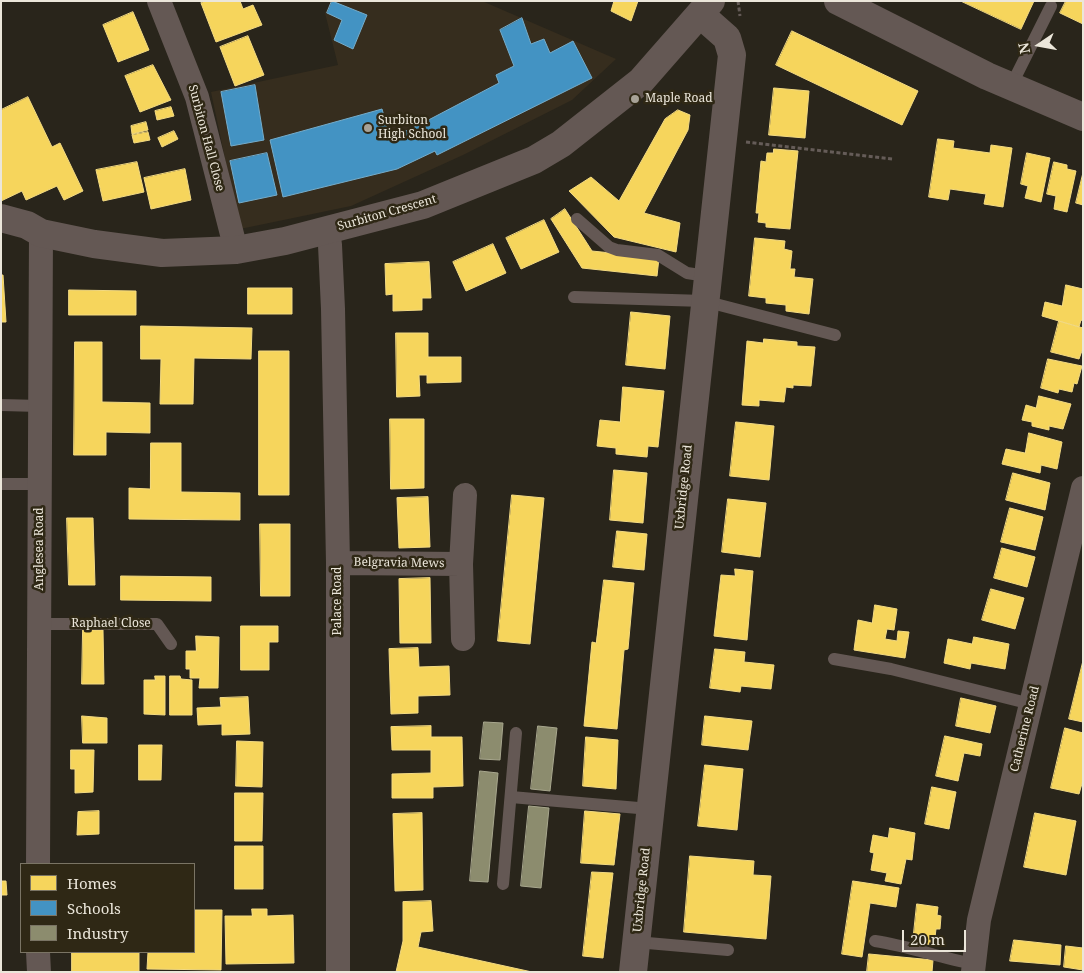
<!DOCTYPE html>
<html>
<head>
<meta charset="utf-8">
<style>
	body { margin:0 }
	#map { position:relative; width:1084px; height:973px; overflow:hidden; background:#29251b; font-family:"Noto Serif",serif }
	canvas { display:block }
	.frame { position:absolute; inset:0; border:2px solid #ebe6da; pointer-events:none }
	.legend { position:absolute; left:20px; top:863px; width:175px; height:90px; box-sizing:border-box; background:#2f2815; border:1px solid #7a7464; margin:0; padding:6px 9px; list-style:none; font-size:15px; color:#ebe6da }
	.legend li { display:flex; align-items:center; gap:10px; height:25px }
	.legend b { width:25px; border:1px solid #7a7464 }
	.north { position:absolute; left:1014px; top:20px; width:50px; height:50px; -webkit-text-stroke:4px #2f2815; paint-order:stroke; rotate:258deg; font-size:14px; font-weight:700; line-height:20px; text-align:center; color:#ebe6da }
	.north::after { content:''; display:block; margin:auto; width:18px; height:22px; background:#ebe6da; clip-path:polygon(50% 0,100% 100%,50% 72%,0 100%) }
	.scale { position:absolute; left:902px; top:930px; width:64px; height:22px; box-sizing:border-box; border:2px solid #ebe6da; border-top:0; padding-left:6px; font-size:15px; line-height:18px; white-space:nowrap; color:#ebe6da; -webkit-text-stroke:4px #2f2815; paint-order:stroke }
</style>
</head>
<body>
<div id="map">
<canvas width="1084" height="973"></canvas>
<div class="frame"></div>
<ul class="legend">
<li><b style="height:14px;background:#f6d55c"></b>Homes</li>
<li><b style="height:14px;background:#4393c3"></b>Schools</li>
<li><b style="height:14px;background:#8c8c6e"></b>Industry</li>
</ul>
<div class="north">N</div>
<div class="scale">20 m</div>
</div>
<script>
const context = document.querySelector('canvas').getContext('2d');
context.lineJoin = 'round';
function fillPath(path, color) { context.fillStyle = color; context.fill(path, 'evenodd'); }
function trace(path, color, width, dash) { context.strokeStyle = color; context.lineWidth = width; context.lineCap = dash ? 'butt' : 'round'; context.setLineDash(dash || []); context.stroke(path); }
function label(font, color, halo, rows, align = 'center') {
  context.font = font + ' "Noto Serif",serif'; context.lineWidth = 5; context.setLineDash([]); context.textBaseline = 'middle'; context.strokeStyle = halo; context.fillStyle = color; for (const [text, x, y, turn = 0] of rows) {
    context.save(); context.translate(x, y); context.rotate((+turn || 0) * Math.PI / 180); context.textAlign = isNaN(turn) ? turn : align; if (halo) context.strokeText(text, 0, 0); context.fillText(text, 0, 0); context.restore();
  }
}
fillPath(new Path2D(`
	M331,1H482L616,59L572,100L463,155L351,206L240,229L211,92L338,65L325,13Z`), '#362d1e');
const homes = new Path2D(`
	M205,1H240L243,9L253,5L262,25L216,42L201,3Z
	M638,1L631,21L611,11L614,1Z
	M961,1H1034L1021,29Z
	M1066,1H1083V24L1060,13Z
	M133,12L149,50L118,62L103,25Z
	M792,31L918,91L902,125L776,65Z
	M248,36L264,75L235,86L220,47Z
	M153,65L171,100L140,112L125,76Z
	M774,88L809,91L805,138L769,135Z
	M28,97L52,147L60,143L83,191L64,200L57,186L26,200L22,191L1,201V110Z
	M171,107L174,116L157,120L155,111Z
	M678,110L690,115L688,130L644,213L680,223L676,252L614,237L569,191L591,177L619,201L665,119Z
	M146,122L148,130L132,134L131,126Z
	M174,131L178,139L162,147L158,138Z
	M148,132L150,140L134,143L132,135Z
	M938,139L954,141L953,148L990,153L991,145L1012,148L1003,207L984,204L986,194L950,189L948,200L929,197Z
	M774,149L798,151L790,229L766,227V223L758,222L759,213H756L761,161L766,162L767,153H773Z
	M1027,153L1050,158L1041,202L1025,198L1028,186L1021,184Z
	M137,162L144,192L103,201L96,170Z
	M1054,162L1067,165V169L1076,171L1067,212L1054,209L1056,196L1047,194Z
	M185,169L191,200L151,209L144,178Z
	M1083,173V205L1076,203Z
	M565,209L592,251L659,258L657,276L582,268L551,219Z
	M544,220L559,252L521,269L506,238Z
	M755,238L785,241L784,249L792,251L790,269H795L794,277L813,279L809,314L786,311V305L766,303V298L749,296Z
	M493,244L506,273L466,291L453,262Z
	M429,262L431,298H422V310L393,311V294L386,295L385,264Z
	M1,275H3L6,322H1Z
	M1066,285L1083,289V321L1081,320L1079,327L1042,316L1045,302L1062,306Z
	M248,288H292V314H248Z
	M69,290L136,291V315H69Z
	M631,312L670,316L665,369L626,365Z
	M1059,321L1083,328V348L1079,359L1051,352Z
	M141,326L252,328L251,359L194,358L193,404H160L161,359H141Z
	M396,333H428V357H461V382L427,383V375H419L420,396L397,397Z
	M764,339L797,342V346L815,347L811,386L793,385V388L786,387L784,402L759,400V406L742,405L747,341L763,343Z
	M75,342H102V402L150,403V433L106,432V455H74Z
	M259,351H289V495H259Z
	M1048,359L1082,366L1077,384L1074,383L1072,392L1059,389L1058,393L1041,388Z
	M623,387L664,391L658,447L648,446L647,457L616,454V448L597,446L600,420L620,422Z
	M1039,396L1071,404L1063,429L1049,426V430L1032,426V422L1022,420L1026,405L1036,408Z
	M390,419H424V488L391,489Z
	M736,422L774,426L769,480L730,476Z
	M1029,433L1062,442L1057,469L1041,465L1040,473L1002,464L1006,449L1025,453Z
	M151,443H181V492L240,493V520L129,519V488L150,489Z
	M614,470L647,473L643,523L610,520Z
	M1013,473L1050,483L1045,510L1006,500Z
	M512,495L544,498L530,644L498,641Z
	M428,497L430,547L399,548L397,498Z
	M728,499L766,503L760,557L722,552Z
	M1010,508L1043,517L1035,550L1001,542Z
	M67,518H93L95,585H69Z
	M260,524H290V596H261Z
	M617,531L647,534L644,570L613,567Z
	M1002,548L1035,557L1027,587L994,578Z
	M735,569L753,571L747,640L714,636L721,575L735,576Z
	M121,576L211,577V601L121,600Z
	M430,578L431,643H400L399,579Z
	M604,580L634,583L628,649L624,650L617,729L584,726L592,642L596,643Z
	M991,589L1024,598L1015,629L982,620Z
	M875,605L897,609L894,630L887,629L885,639L897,641L898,631L909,632L905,658L854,650L858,620L872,623Z
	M241,626H278V642H269V670H241Z
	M83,630H103L104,684H82Z
	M196,636L219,637L218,688H199L200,678H190V669H186V651H196Z
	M974,637L1009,644L1005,669L971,663L970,669L944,663L948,639L972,644Z
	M418,648L419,667L449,666L450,695L418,696V713L391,714L389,649Z
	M715,649L745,652L744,662L774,665L771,689L741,686L740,692L710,688Z
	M1083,661V722L1069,719Z
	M155,676H165V715L144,714V680H155Z
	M170,676H180L181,679L192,680V715H170Z
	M248,697L250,734L222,735V724L198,725L197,708L221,707L220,698Z
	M961,698L996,706L990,733L956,726Z
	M82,716L107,718V743H83Z
	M705,716L752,721L748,750L702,745Z
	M431,726V737H462L463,786L433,787V798H392V774L431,773V750H392L391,727Z
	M1065,728L1083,733V780L1079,794L1051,788Z
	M945,736L982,744L980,756L964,753L958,781L936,776Z
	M586,737L618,740L616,789L583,786Z
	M237,741L263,742L262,787L236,786Z
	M139,745H162L161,780H139Z
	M71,750H94L93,792L75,793V769H71Z
	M705,765L743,769L737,830L698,826Z
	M932,787L956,792L949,829L925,824Z
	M235,793H263L262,841H235Z
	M99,811V834L77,835L78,812Z
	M585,811L620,814L614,865L581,863Z
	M422,813L423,890L395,891L393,814Z
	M1035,813L1076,821L1066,875L1024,867Z
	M890,828L915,833L912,860L906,859L901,884L885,881L887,873L871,870L874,853L870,852L873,835L888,838Z
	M235,846H263V889H235Z
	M690,856L754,861L753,875L771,876L766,939L684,932Z
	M592,872L613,873L603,958L583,956Z
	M1,881H6L7,895H1Z
	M853,881L899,888L896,907L870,903L862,957L842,954Z
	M431,901L433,931L421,932L418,947L532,972H396L403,941V902Z
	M917,904L938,907L937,915L941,916L940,929H936L934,945L913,942Z
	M252,909H267V916L293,915L294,963L226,964L225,916H252Z
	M194,910H222L221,970L147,969L148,952H194Z
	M1014,940L1061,945L1060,965L1010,961Z
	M1066,946L1083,948V970L1064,967Z
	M72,952H139V972H72Z
	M869,954L933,960L932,972H867Z`);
fillPath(homes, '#f6d55c');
trace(homes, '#f3da82', 1);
const schools = new Path2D(`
	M332,1L367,15L353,49L334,40L342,20L327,13Z
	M522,18L531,44L544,39L550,53L573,41L592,78L437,155L435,151L397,169L283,197L270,140L382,109L390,138L417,126L499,83L496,75L514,66L500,30Z
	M255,85L264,140L231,146L221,92Z
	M267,153L277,195L239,203L230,161Z`);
fillPath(schools, '#4393c3');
trace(schools, '#75acca', 1);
const industry = new Path2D(`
	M484,722L503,723L500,760L480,759Z
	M538,726L557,728L550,791L531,789Z
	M480,771L498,773L488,882L470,881Z
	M529,806L549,808L541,888L521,886Z`);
fillPath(industry, '#8c8c6e');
trace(industry, '#a8a78e', 1);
trace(new Path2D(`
	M738,1L740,16
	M746,142L893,159`), '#655c58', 3, [4, 2.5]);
trace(new Path2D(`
	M1011,86L1051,6
	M577,219L609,247L617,250L658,255L687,273L707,276
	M574,297L704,301L835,335
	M1,405L40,406
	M1,484H40
	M40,624H157L171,644
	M834,659L891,669L1031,704
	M511,797L650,809
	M503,884L516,733
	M875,941C909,946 940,958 974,964
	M636,942L728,950`), '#645854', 12);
trace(new Path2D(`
	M159,1L197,97L236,250
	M328,230L330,245L333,309L338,563V972
	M338,563L461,564L463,639
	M461,564L465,495
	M38,864L41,233
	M38,952L39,972
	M973,972L979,920L1083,488`), '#645854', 24);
trace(new Path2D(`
	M838,1L987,76L1083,117
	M1,218L27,225L41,233L94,244L162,253L236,250L285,241L423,205L534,160L561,144L641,81L711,1
	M633,972L732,55L727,38L701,15`), '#645854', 28);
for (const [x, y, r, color] of [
	[635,99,5,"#a7a297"],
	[368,128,5,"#a7a297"]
]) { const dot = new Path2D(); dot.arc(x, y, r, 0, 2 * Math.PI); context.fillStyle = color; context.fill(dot); trace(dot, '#2f2815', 2); }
label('12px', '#ebe6da', '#2f2815', [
	["Maple Road",645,99],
	["Surbiton",378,121],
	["High School",378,135]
], 'left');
label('12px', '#ebe6da', '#2f2815', [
	["Surbiton Hall Close",206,138,75],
	["Surbiton Crescent",387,213,-16],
	["Uxbridge Road",684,487,-84],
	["Anglesea Road",40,549,-90],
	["Belgravia Mews",399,563,1],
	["Palace Road",338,601,-90],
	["Raphael Close",111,624],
	["Catherine Road",1025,729,-76],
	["Uxbridge Road",642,890,-84]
]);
</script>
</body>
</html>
